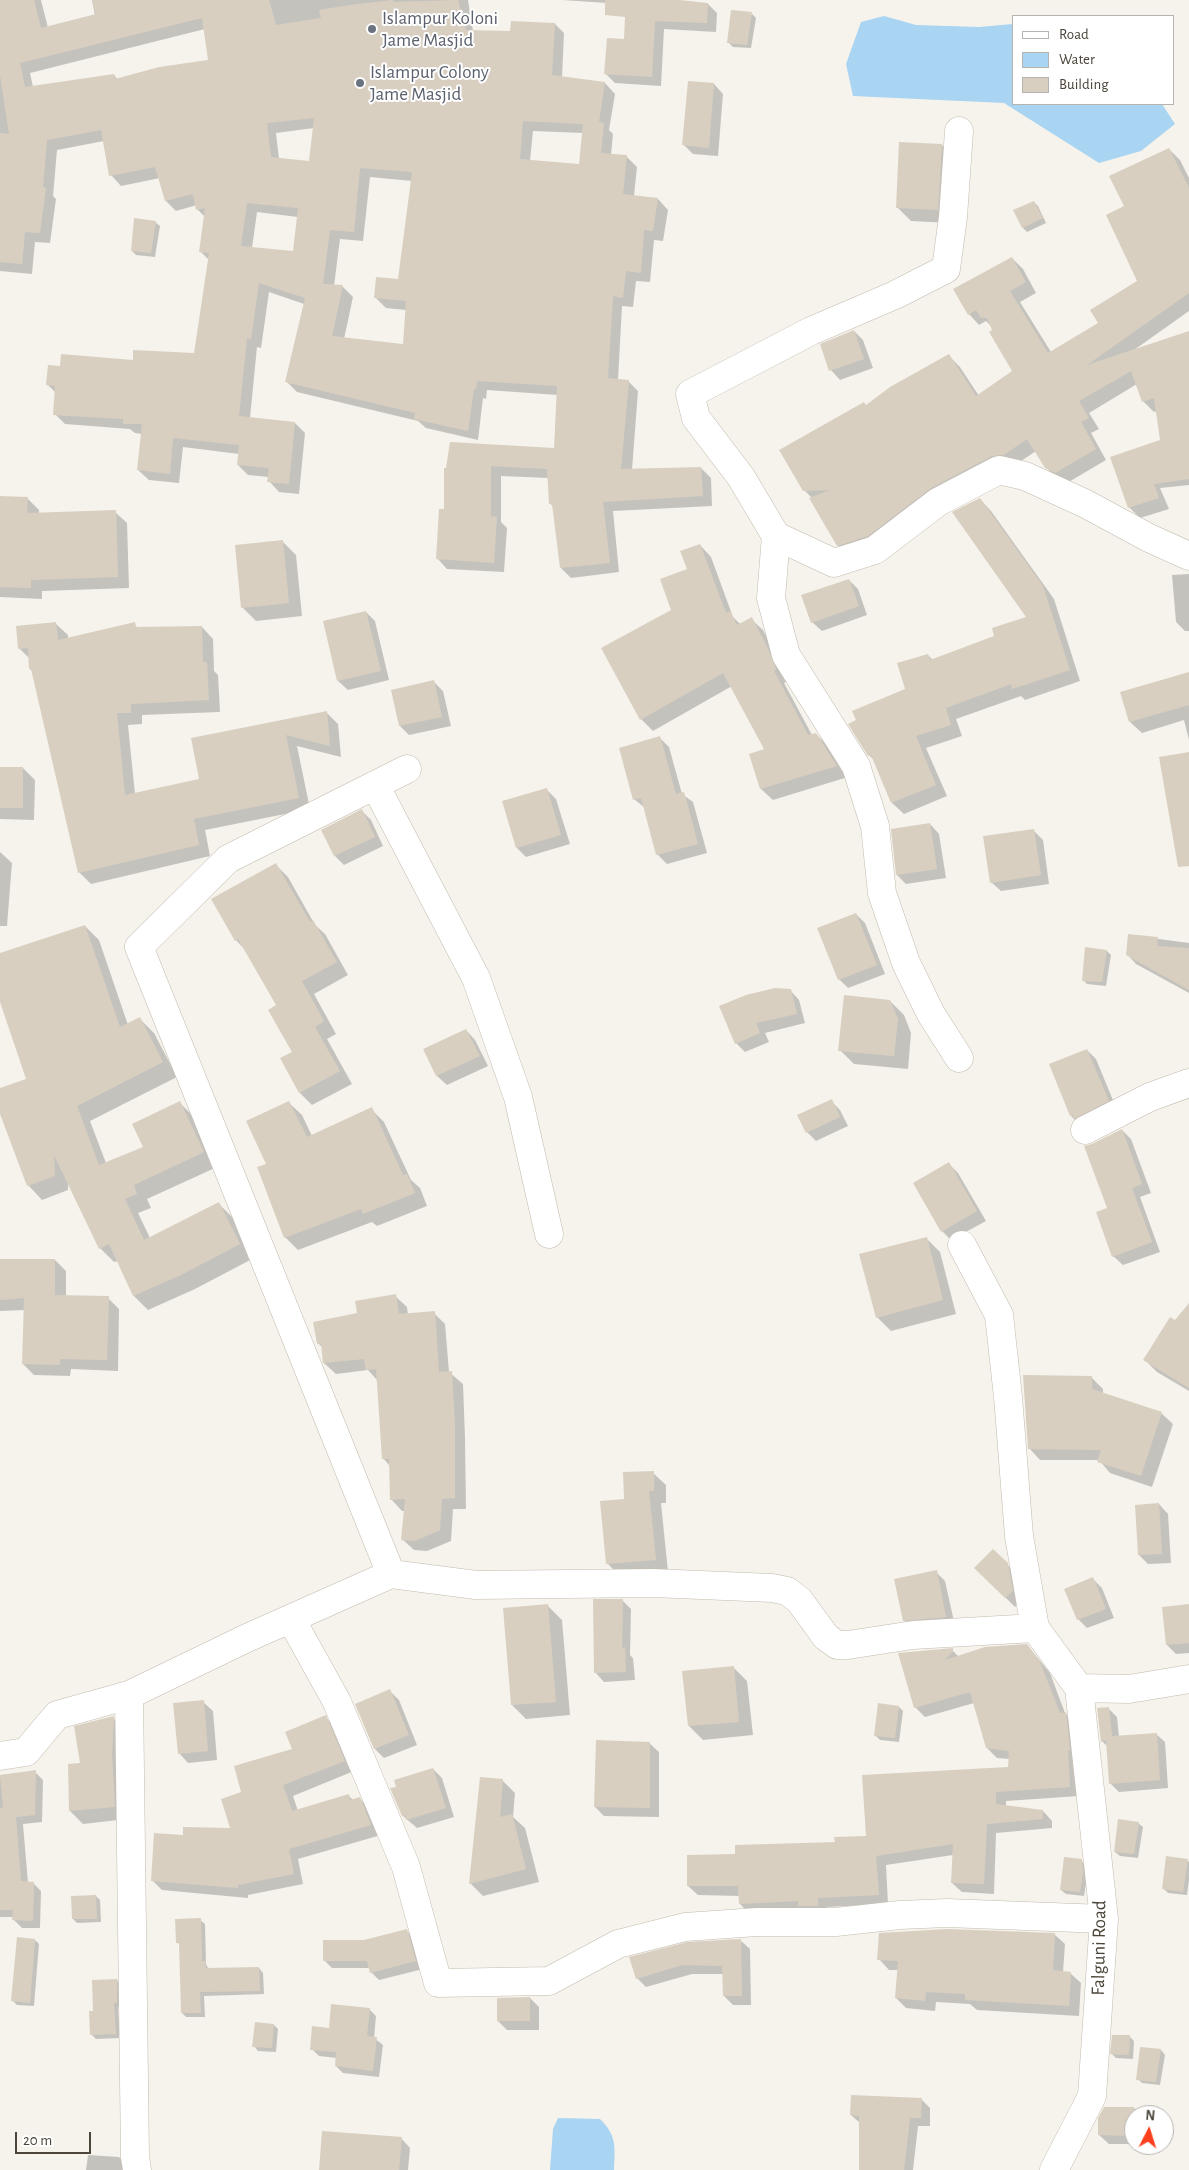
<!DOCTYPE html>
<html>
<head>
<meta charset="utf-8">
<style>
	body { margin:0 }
	#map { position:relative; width:1189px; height:2170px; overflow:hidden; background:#f6f3ec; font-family:"Alegreya Sans",sans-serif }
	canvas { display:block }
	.legend { position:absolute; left:1012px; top:15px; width:162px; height:90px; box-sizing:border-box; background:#fff; border:1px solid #b7b4b0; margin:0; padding:6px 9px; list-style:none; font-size:15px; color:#4b4439 }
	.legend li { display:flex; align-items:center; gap:10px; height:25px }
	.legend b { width:25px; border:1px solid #b7b4b0 }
	.north { position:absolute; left:1124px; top:2105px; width:50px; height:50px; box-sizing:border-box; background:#fff; border:1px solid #b7b4b0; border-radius:50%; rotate:5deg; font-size:14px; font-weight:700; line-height:20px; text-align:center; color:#4b4439 }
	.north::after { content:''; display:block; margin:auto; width:18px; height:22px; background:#fc3f1d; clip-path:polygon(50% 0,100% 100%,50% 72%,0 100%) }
	.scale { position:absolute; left:15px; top:2132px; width:76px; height:22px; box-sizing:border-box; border:2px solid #4b4439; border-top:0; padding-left:6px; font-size:15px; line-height:18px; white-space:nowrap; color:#4b4439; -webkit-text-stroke:4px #fff; paint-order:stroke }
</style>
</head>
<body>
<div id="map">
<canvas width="1189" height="2170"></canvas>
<ul class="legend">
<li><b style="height:6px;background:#fff"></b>Road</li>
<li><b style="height:14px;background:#a9d4f2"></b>Water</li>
<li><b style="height:14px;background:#d8cfc1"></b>Building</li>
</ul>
<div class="north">N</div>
<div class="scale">20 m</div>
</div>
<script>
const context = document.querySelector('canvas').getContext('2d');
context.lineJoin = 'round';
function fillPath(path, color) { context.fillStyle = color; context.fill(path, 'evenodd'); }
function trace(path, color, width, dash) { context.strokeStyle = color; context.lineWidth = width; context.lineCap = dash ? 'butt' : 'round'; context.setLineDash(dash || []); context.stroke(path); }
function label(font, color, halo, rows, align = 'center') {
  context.font = font + ' "Alegreya Sans",sans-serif'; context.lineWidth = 4; context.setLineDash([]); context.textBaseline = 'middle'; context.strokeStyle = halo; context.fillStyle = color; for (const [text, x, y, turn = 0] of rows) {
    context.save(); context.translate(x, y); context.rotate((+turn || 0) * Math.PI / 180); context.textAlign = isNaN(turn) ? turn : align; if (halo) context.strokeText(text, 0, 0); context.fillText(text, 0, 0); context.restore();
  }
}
fillPath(new Path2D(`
	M884,16L916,25L979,27L1013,24V104H1162L1175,124L1141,151L1099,163L1004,103L853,96L846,64L861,22Z
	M558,2118L600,2119C617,2135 615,2148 614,2170H550L553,2129Z`), '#a9d4f2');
fillPath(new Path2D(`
	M0,0H41L48,28L95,15L92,0H468L473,31L512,33L554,23L564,33L562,78L605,83L615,94L609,130L613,134L611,155L627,157L637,167L634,196L658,199L668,210L663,241L654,240L650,282L636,281L633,307L622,306L618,380L628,381L638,391L632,470L701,468L711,478L712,506L613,511L619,572L571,578L561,568L554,508L550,503L549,478L501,476V522L507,528L504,572L447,569L437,558L445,510V469L555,449L558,395L487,390L486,399L483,398L478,440L426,428L418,421L297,392L287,382L304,304L269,292L261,348L257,347L250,418L295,423L305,433L299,494L279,492L269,481V477L248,475L238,465L239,454L183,447L179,483L149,480L138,470L142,434L135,433L130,429L65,424L55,414L56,393L48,385L61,367L195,354L209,260L201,252L205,217L197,209V205L176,211L166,201L160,178L121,186L111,175L104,141L57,150L53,196L56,199L50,243L35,242L32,274L0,271ZM205,29L209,61L118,80L114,75L33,87L30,73ZM314,128L310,163L279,159L276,133ZM533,131L583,133L580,166L530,161ZM370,177L412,181L399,281L376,298L386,308L406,310L404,346L344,339L353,297L343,287L334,286L340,239L363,241ZM257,212L298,217L294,253L252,248Z
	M562,0H607V3Z
	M628,0L708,4L717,13L716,32L664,29L661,86L615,83L606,74L625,40Z
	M752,14L756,18L751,48L733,47L729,43Z
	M689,82L714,84L723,94L718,156L693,154L684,145Z
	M942,145L956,159L951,223L911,221L897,207Z
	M1169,149L1180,160L1189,178V311L1134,350L1189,332V485L1160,488L1169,509L1140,518L1129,507L1162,441L1157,411L1154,412L1143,401L1137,384L1089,413L1099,429L1091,433L1106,460L1067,483L1057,479L1046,467L1036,451L1015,465L849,556L838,545L812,498L804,490L867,406L949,356L960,367L979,396L1014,372L993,328L986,321L979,325L969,314L1012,258L1023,269L1036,293L1020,302L1051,352L1100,323L1139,281L1125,207Z
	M1034,202L1038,206L1046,223L1027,232L1023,228Z
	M155,222L160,226L155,257L136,255L132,251Z
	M854,331L863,340L873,368L840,380L831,370Z
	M0,497L27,498L39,510V514L115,512L127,523L129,588L42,591V599L0,597Z
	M980,499L991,511L1054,599L1080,681L1025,700L1021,696L956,719L962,736L926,748L947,796L904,814L892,803L874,760L869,755L928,655L933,660L996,637L1028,617Z
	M282,541L296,555L302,616L256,621L242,607Z
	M700,545L711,557L733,617L741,625L751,619L763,630L779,661L787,681L784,683L812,735L816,734L828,746L848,777L773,800L761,789L751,755L766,750L732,686L653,731L641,719L672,611Z
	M1189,574V631H1185L1176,622L1172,575Z
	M849,580L858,589L867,615L822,631L812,622Z
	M366,612L375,621L389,680L348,690L338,681Z
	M56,624L68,635V639L134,624L139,629L202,627L213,639L214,671L218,675L220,712L142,715V724L128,725L135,794L201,780L326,712L338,724L341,757L297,746L310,809L205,830L210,856L91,884L79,872L33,672L30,669V659L19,648Z
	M1189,673V740L1184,720L1142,733L1130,722Z
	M434,682L443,691L451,726L409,735L400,726Z
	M660,738L669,747L682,794L693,802L707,853L667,864L657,854L645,808L634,799Z
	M0,768H23L35,780L34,820L0,819Z
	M547,790L556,799L570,844L526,857L517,848Z
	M362,811L371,820L383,846L344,865L335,856L323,830Z
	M930,824L939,834L946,878L906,884L897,875Z
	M1033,830L1043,840L1049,884L1001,891L991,882Z
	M0,852L12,863L7,926H0Z
	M275,864L288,877L315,925L325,934L348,975L314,994L336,1034L327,1039L352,1084L312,1105L300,1093L281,1059L293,1052L278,1006L246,951L236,940Z
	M856,914L865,923L885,974L848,988L839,979Z
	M85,926L99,940L128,1025L140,1019L154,1033L177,1077L90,1121L106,1163L145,1147L180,1103L194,1117L217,1167L147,1199L151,1208L138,1213L150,1238L219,1204L233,1218L254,1258L195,1289L148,1310L134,1296L118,1261L114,1262L100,1248L68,1181V1190L42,1200L28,1185L0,1110V1090L28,1079L0,998V954Z
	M1129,935L1189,943V993L1136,964L1127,954Z
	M1107,951L1111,955L1106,986L1087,984L1083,980Z
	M790,990L799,1000L805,1023L765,1033L769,1042L745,1052L736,1043L720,1007Z
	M890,1001L904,1015L911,1033L908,1069L854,1064L840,1050Z
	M466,1030L475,1040L488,1066L447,1085L437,1076L425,1050Z
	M1087,1050L1096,1059L1117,1110L1080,1125L1071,1116Z
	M831,1101L840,1110L848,1126L816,1141L807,1132Z
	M289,1103L302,1115L312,1136L371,1109L384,1122L411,1180L420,1188L427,1206L377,1226L372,1222L298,1250L285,1237L268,1164Z
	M1122,1130L1131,1139L1151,1193L1140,1197L1160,1252L1123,1265L1113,1256L1108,1209L1092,1145Z
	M949,1164L958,1173L986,1221L951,1240L942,1231Z
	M926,1238L940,1252L956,1314L891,1331L877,1317Z
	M55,1260L66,1271V1297L108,1298L119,1309L118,1371L71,1369L70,1376L34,1375L23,1364L25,1310L0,1311V1261Z
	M395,1296L407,1307L408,1315L434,1313L445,1324L449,1372L463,1384L465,1438L466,1509H453L451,1541L427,1551L414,1550L402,1539L405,1511H402L391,1499L390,1466L383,1458L378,1381L368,1370L336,1374L324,1363L323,1348L318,1343L358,1314Z
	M1189,1305V1391L1157,1372L1145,1360Z
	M1092,1378L1103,1389V1394L1161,1413L1173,1424L1152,1487L1110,1473L1099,1460H1040L1029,1448Z
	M653,1473L666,1485V1503H661L668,1572L620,1576L608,1564L626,1500Z
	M1159,1504L1168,1514L1171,1563L1148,1564L1139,1555Z
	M993,1551L1017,1574L1021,1600L1015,1607L976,1568Z
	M936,1572L945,1581L955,1626L913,1629L904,1620Z
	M1093,1579L1102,1588L1114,1618L1087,1628L1078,1619Z
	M622,1600L631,1609L630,1655L633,1658L635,1680L604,1682L595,1672Z
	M548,1606L562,1620L570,1715L526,1719L512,1705Z
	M1189,1606V1653L1176,1654L1167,1645Z
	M1027,1645L1050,1673L1065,1713L1075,1723L1079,1796L1006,1801V1806L1043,1811L1052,1821V1828L996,1833L994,1894L962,1892L952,1883L953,1855L886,1865L888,1904L827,1907V1916L750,1914L740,1904V1896L698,1895L688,1886L737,1856L836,1843L867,1837L1010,1768V1759L997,1758L987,1748L974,1703L925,1717L915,1707L900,1654L952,1650L959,1657Z
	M733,1667L747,1681L753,1735L703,1740L689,1726Z
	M390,1691L399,1700L417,1745L384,1758L375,1749Z
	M203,1702L213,1711L217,1760L188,1763L179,1753Z
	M899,1707L903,1711L899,1742L880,1740L876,1736Z
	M1108,1708L1117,1717L1119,1737L1156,1734L1165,1742L1168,1788L1119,1792L1110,1783L1108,1747L1102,1741Z
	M325,1717L335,1727L354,1771L293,1796L298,1811L348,1795L353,1800L359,1798L370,1809L381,1835L298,1859L303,1884L248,1895V1898L162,1890L152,1880L184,1836L232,1830L243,1793L294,1750Z
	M113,1718L126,1731L127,1819L83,1824L70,1811L81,1764Z
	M649,1743L659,1752V1817L604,1816L595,1807Z
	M433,1769L442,1778L454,1817L417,1828L403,1816Z
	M35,1772L43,1780L42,1822L23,1824L28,1883H33L41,1891L40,1928H22L14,1920V1917H0V1775Z
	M502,1780L515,1793L513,1817L525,1828L539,1882L483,1896L470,1883Z
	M1138,1823L1143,1827L1138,1858L1120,1856L1115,1852Z
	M1187,1860L1189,1862V1880L1187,1895L1168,1893L1164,1889Z
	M1081,1861L1086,1865L1087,1877L1084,1896L1066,1894L1061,1890Z
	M96,1896L100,1900L101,1922L77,1923L73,1919Z
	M200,1920L205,1924L206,1964L209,1970L259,1968L263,1973L264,1994L204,1996L205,2017H186L182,2013L180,1945L177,1942Z
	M406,1930L414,1938L423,1969L379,1980L371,1972L370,1968H332L324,1960L364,1941Z
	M1054,1934L1065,1944L1063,1972L1070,1973L1081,1983L1079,2016L977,2010L970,2004L936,2002L935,2011L906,2008L896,1998L898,1970H889L879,1959Z
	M35,1940L39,1944L34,2006L17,2005L13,2001Z
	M740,1940L750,1949L751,2005H733L724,1996L723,1974H692L646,1987L637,1978Z
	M117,1980L121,1985V2007H118L120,2038L96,2039L91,2034L94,2012Z
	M530,1998L539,2007V2030H507L498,2021Z
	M369,2009L376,2016L374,2038L383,2045L379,2077L343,2073L336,2066L337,2058L319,2056L312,2049L330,2029Z
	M274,2025L278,2029L276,2052L258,2051L254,2046Z
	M1129,2036L1134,2041L1133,2059L1116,2058L1112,2054Z
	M1141,2048L1161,2050L1165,2055L1160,2085L1142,2083L1138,2079Z
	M922,2100L930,2108V2126H918L913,2170H860V2123L851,2115Z
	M1105,2108L1146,2109L1152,2115H1134V2144H1109L1099,2135Z
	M401,2138L410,2148L408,2170H320Z
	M88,2155L119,2157L128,2166V2170H86Z`), '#0003');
fillPath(new Path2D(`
	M0,0H34L41,28L96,14L92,0H269L276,25L321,18L319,10L350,5L393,0V2L458,0L466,30L510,31L511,21L555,23L552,75L605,82L599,122L604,123L601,153L627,155L623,194L658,198L653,231L644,230L641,273L626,271L623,298L613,296L608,378L629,380L621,469L701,467L703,496L603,502L610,563L560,568L552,504H549L547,469L491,466V516L497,517L494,563L436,559L439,509H444V468H446L450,442L554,448L557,386L477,381L476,389H474L468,431L414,419L415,413L285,382L305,298L259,283L251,339L247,338L239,416L295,422L289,484L267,482L269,468L237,465L239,445L173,438L170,474L137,470L142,424H123V419L53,415L55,386L46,385L48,365L60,366L61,354L133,360V350L194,353L209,253L199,252L205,208L196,210L193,194L165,201L155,167L109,176L101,130L47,140L43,187L46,188L40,233L25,232L22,264L0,262V133L9,134L0,75ZM202,18L208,60L159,67L115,79L114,74L25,87L20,63ZM314,118L309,161L271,157L267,123ZM523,121L583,124L579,164L520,159ZM360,168L412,172L398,279L376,277L374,298L406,301L403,344L332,336L343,285L323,284L330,230L354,232ZM247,203L298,208L293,251L241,246Z
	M605,0H679L708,3L707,23L655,21L652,77L604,74L607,38L624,39L625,17L605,15Z
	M731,10L752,12L747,45L727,43Z
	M688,81L714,83L709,148L682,145Z
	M899,142L942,144L938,210L896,208Z
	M1169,148L1189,188V293L1087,365L1189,331V479L1154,484L1159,498L1128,508L1110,457L1160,440L1154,398L1142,402L1131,371L1079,401L1089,418L1081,422L1096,449L1055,473L1045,468L1027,439L1004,455L992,456L931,488L868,536L837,546L809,498L830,490L803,491L779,450L864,402L866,405L890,387L949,354L976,396L1012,371L989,332L992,330L987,318H981L976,310L968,315L953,289L1012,257L1026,282L1010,291L1048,353L1098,323L1090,310L1137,281L1106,215L1124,206L1109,176Z
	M1034,201L1043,218L1022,228L1013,210Z
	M134,218L156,221L151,253L131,251Z
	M854,330L864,359L829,371L820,344Z
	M0,496L28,497L27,513L116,510L118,577L31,580V588L0,587Z
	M980,498L1043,586L1070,670L1012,689L1011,684L946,708L951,725L916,736L936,785L891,803L871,755L868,756L848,724L856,720L852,711L905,689L897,663L928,654L930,660L994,636L992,628L1026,617L952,512Z
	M283,540L289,603L241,608L235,545Z
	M700,544L726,613L730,611L737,625L752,617L768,649L776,669L774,671L808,735L816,733L837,766L760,789L749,754L764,749L723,673L640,720L601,648L671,610L660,579L687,569L680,551Z
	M849,579L859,606L811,623L801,595Z
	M366,611L381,671L337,681L323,621Z
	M56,622L58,640L135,622L136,627L202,626L203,662H207L209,700L131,704V713H117L125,795L199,779L191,738L327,711L330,746L286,735L299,798L194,819L199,845L78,873L31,669H29L28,648L18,649L16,626Z
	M1189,672V705L1129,722L1120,692Z
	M434,680L442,717L399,726L391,690Z
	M660,736L676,794L684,792L698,844L656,855L641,798L633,800L619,748Z
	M1189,752V866L1178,867L1159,757Z
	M0,767H23V808H0Z
	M547,788L561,835L516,848L502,801Z
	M362,809L375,837L334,856L321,830Z
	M930,823L937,869L896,875L891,829Z
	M1034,829L1041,875L990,883L983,836Z
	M276,863L310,922L313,920L337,962L302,981L324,1021L315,1027L340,1071L299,1093L280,1058L292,1052L268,1010L276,1005L238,939L235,941L211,899Z
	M856,913L877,965L838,980L817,928Z
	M85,925L120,1027L140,1017L163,1062L77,1106L99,1165L143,1147L132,1124L180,1101L204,1152L134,1185L137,1194L125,1199L144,1240L219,1202L240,1244L181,1275L133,1296L109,1244L99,1249L54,1155L55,1176L27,1186L0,1114V1088L26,1079L0,1002V953Z
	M1128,934L1158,937L1157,946L1189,948V990L1126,955Z
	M1085,947L1107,950L1102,982L1082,981Z
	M775,988L791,989L797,1014L756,1023L760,1033L735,1044L719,1006L746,995Z
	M844,995L890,1000L898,1019L894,1056L838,1051Z
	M466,1029L480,1056L436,1076L423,1049Z
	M1087,1049L1109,1101L1074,1119L1073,1115L1070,1116L1049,1064Z
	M832,1099L840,1117L806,1133L797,1115Z
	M289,1101L307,1137L372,1107L403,1175L407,1174L415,1193L363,1214L361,1209L284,1238L257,1167L266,1164L246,1121Z
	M1122,1129L1142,1184L1132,1188L1152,1242L1112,1257L1096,1212L1107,1208L1084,1146L1092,1144Z
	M949,1162L977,1211L941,1232L913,1183Z
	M927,1237L943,1300L876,1318L859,1254Z
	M0,1259H55V1295L109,1296L107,1360L60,1359V1365L22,1364L24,1298L0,1300Z
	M396,1294L399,1314L435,1311L439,1372L452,1371L455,1426V1498L442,1499L440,1530L415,1541L401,1540L405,1499L390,1500L389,1459H382L376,1369L366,1370L364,1359L323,1363L321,1343L317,1344L313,1322L357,1313L355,1301Z
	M1189,1303V1388L1143,1360L1170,1317L1175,1320Z
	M1023,1375L1092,1376V1389L1162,1412L1141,1476L1097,1462L1101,1450L1028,1449Z
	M654,1471V1491H649L656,1560L606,1564L600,1501L624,1499L623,1472Z
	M1159,1503L1162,1554L1138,1555L1135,1505Z
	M993,1549L1008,1563L1013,1591L1005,1598L974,1568Z
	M937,1570L946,1617L903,1621L894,1579Z
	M1093,1577L1106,1609L1077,1620L1064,1589Z
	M593,1599H623L622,1648L625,1647L626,1672L594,1673Z
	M548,1604L556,1702L511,1705L503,1608Z
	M1189,1604V1643L1166,1645L1162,1607Z
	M1027,1644L1040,1662L1060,1713L1066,1712L1070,1750L1068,1751L1070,1787L996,1792V1804L1043,1810V1819L987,1824L984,1884L951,1883L953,1844L876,1856L879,1895L818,1898V1906H798V1901L739,1904L738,1886H687V1855L735,1854V1845L835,1842L834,1837L866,1836L862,1775L1008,1767L1009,1751L986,1748L970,1692L914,1708L898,1653L953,1648V1651L945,1660L985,1647Z
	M734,1666L739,1722L688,1726L682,1671Z
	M390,1689L409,1735L374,1749L355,1704Z
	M204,1700L208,1751L178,1754L173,1703Z
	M878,1703L899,1706L895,1738L874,1736Z
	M1109,1707L1112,1736L1157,1733L1160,1780L1109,1784L1106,1740L1101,1742L1097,1708Z
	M326,1715L345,1761L283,1785L292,1811L349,1794L350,1800L360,1797L371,1825L289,1849L294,1874L238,1885V1888L151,1881L154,1833L183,1835V1827L230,1828L221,1799L241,1792L234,1766L292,1749L285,1732Z
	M114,1716L112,1754L115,1807L69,1811L68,1764L80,1763L74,1726Z
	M596,1740L650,1742V1808L594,1807Z
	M433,1768L446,1808L406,1820L405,1815L402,1816L390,1788L396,1787L394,1780Z
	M36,1770L35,1815L16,1817L21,1881L34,1882L33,1921L12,1920L13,1910H0V1808H3L0,1775Z
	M480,1777L503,1779L500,1817L512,1814L526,1869L469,1884Z
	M1118,1819L1139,1822L1134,1854L1114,1852Z
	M1166,1856L1188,1859L1183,1892L1162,1889Z
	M1064,1857L1082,1859L1083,1872L1080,1892L1060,1890Z
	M96,1895L97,1919H72L71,1896Z
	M201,1918L202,1961H205L206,1968L259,1967L260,1991L200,1992L201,2013H181L179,1943H176L175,1919Z
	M407,1929L416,1961L370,1973L367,1961H323V1940H364Z
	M947,1929L1055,1933L1053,1970L1071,1972L1069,2006L965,2000V1994L926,1992L925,2001L895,1998L898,1961L877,1960L879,1933Z
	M17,1937L35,1939L30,2003L11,2001Z
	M741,1939L742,1996H723L722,1966L682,1965L636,1979L629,1957L687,1942Z
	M117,1979V2003H114L116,2034L90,2035L89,2011H93L92,1980Z
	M530,1997V2021H497V1998Z
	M331,2004L370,2008L367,2036L377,2037L373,2071L335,2066L336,2052L310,2050L312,2026L329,2028Z
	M255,2022L274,2024L272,2048L252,2047Z
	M1112,2035H1130L1129,2055L1110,2054Z
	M1140,2047L1161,2049L1156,2082L1136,2080Z
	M851,2095L922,2098L921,2118H910L904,2170H859V2116L850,2115Z
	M1104,2107H1134V2136L1098,2135V2118Z
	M322,2131L402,2137L399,2170H319Z`), '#d8cfc1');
const minor = new Path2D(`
	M959,131L953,217L946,269L895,295L811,331L690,394L696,418L741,477L776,536L834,563L875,550L938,502L999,470L1025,476L1086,504L1149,538L1189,556
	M776,536L771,598L786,655L856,766L875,826L882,893L906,963L931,1014L959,1058
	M375,785L476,978L518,1097L549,1234
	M1085,1130L1150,1097L1189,1083
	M962,1245L999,1315L1008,1397L1019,1536L1035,1628
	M391,1574L139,947L228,859L407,769
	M291,1619L337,1702L406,1867L438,1983L549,1981L618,1944L685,1927L757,1922H836L900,1915L947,1913L1104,1919
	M129,1695L135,2157L137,2170
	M0,1756L26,1752L57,1715L129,1695L247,1638L391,1574L476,1585L653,1583L772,1588L787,1591L799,1600L826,1637L837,1645H848L913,1635L1035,1628L1079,1688L1129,1689L1189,1679
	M1054,2170L1092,2096L1104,1919L1079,1688`);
trace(minor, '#c2bbae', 29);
trace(minor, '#fff', 28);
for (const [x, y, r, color] of [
	[372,29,5,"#6b7280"],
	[360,83,5,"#6b7280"]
]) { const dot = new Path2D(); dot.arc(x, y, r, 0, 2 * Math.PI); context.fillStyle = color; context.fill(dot); trace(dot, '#fff', 2); }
label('19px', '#5b616d', '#fff', [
	["Islampur Koloni",382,18],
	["Jame Masjid",382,40],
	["Islampur Colony",370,72],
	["Jame Masjid",370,94]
], 'left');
label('19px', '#4b4439', '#fff', [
	["Falguni Road",1099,1948,-89]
]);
</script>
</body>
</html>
